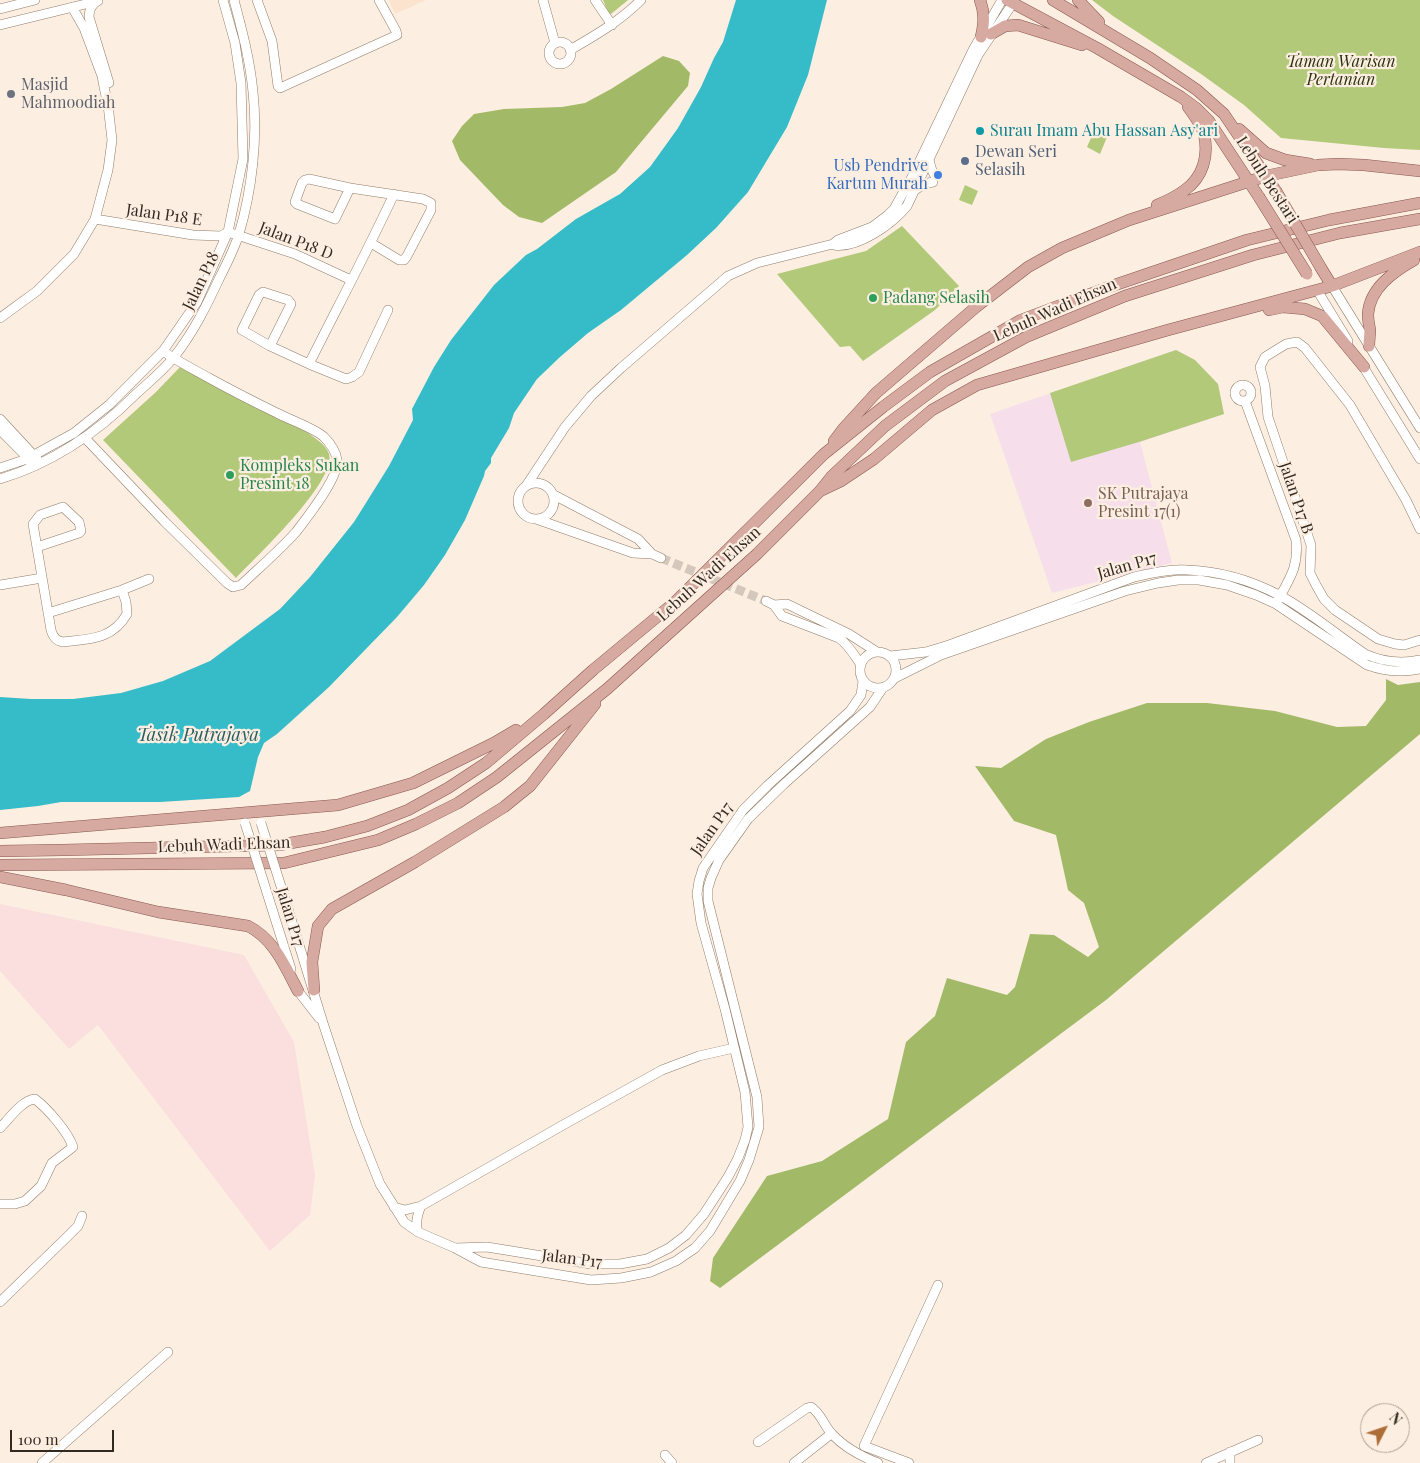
<!DOCTYPE html>
<html>
<head>
<meta charset="utf-8">
<style>
	body { margin:0 }
	#map { position:relative; width:1420px; height:1463px; overflow:hidden; background:#fceee1; font-family:"Playfair Display",serif }
	canvas { display:block }
	.north { position:absolute; left:1360px; top:1403px; width:50px; height:50px; box-sizing:border-box; background:#fceee1; border:1px solid #ab9f94; border-radius:50%; rotate:49deg; font-size:14px; font-weight:700; line-height:20px; text-align:center; color:#322921 }
	.north::after { content:''; display:block; margin:auto; width:18px; height:22px; background:#ae6d37; clip-path:polygon(50% 0,100% 100%,50% 72%,0 100%) }
	.scale { position:absolute; left:10px; top:1430px; width:104px; height:22px; box-sizing:border-box; border:2px solid #322921; border-top:0; padding-left:6px; font-size:15px; line-height:18px; white-space:nowrap; color:#322921; -webkit-text-stroke:4px #fceee1; paint-order:stroke }
</style>
</head>
<body>
<div id="map">
<canvas width="1420" height="1463"></canvas>
<div class="north">N</div>
<div class="scale">100 m</div>
</div>
<script>
const context = document.querySelector('canvas').getContext('2d');
context.lineJoin = 'round';
function fillPath(path, color) { context.fillStyle = color; context.fill(path, 'evenodd'); }
function trace(path, color, width, dash) { context.strokeStyle = color; context.lineWidth = width; context.lineCap = dash ? 'butt' : 'round'; context.setLineDash(dash || []); context.stroke(path); }
function label(font, color, halo, rows, align = 'center') {
  context.font = font + ' "Playfair Display",serif'; context.lineWidth = 4.5; context.setLineDash([]); context.textBaseline = 'middle'; context.strokeStyle = halo; context.fillStyle = color; for (const [text, x, y, turn = 0] of rows) {
    context.save(); context.translate(x, y); context.rotate((+turn || 0) * Math.PI / 180); context.textAlign = isNaN(turn) ? turn : align; if (halo) context.strokeText(text, 0, 0); context.fillText(text, 0, 0); context.restore();
  }
}
fillPath(new Path2D(`
	M389,0H426L395,14Z`), '#fbe3ce');
fillPath(new Path2D(`
	M0,904L244,955L294,1042L315,1175L310,1215L270,1251L98,1025L69,1049L0,971Z`), '#fadfde');
fillPath(new Path2D(`
	M1176,350L1195,360L1218,384L1224,414L1140,442L1172,563L1052,593L990,414Z`), '#f6dfeb');
fillPath(new Path2D(`
	M603,0H628L611,14L608,12Z
	M1092,0H1420V150L1384,148L1281,138L1244,105L1201,74L1113,16Z
	M1094,131L1107,137L1100,154L1087,147Z
	M965,185L978,191L972,205L959,200Z
	M902,226L959,286L935,310L863,361L850,346L840,347L777,274L866,251Z
	M1176,350L1195,360L1218,384L1224,414L1139,442L1071,462L1050,393Z
	M181,366L307,432C314,438 326,444 329,454C337,481 255,558 236,578L103,440L156,392Z`), '#b1c979');
fillPath(new Path2D(`
	M663,56L679,61L690,73L688,86L616,172L542,223L519,217L503,205L460,160L452,141L462,126L474,114L504,109L562,107L585,103L611,89Z
	M1386,679L1398,685L1420,682V734L1106,1000L720,1288L710,1281L713,1258L767,1176L822,1161L888,1119L906,1042L935,1016L947,978L1007,995L1015,987L1030,934L1054,935L1088,957L1099,947L1084,903L1068,890L1056,835L1014,821L975,766L1001,768L1046,739L1089,722L1147,703H1207L1275,711L1337,727L1366,726L1386,700Z`), '#a2ba67');
fillPath(new Path2D(`
	M736,0H827L808,75L787,127L748,192L716,228L687,255L621,310L588,333L560,357L537,379L514,413L509,428L491,458V463L485,471L484,476L465,520L445,555L424,585L397,617L329,687L277,734L264,743L258,757L250,791L239,797L160,802H61L38,806L0,810V697L31,699H73L121,693L163,681L210,661L280,609L310,577L354,522L389,466L413,420L412,409L434,367L451,340L494,285L526,255L537,249L576,219L620,194L650,167L678,128L701,87L714,58L723,42Z`), '#36bcc8');
trace(new Path2D(`
	M661,558L766,601`), '#d4c7bb', 9, [9, 4.5]);
const minor = new Path2D(`
	M257,0L272,41L278,86L280,88L397,35L396,31L379,0
	M543,0L555,43
	M595,0L612,25
	M97,1C91,6 89,10 89,17L109,83
	M0,9L35,0
	M0,25L98,1
	M549 53a11 11 0 1 1 22 0a11 11 0 1 1-22 0Z
	M570,50C596,35 620,21 641,0
	M929,159L931,168L935,176
	M350,188L335,219L297,204L295,202L302,183L305,180L309,179L350,188L423,199L431,203V210L407,256L404,260H399L371,243
	M915,190L924,184L933,182
	M95,219L193,235L221,236L228,232L295,254L351,280
	M834,245C858,249 892,224 907,206L978,55L1013,3
	M1332,286L1420,428
	M1317,290L1348,341
	M0,318L37,291L74,254L95,219L108,170L112,140L108,105L104,87L102,76L84,28L72,7
	M270,346L291,304L288,300L263,292L259,295L242,330L270,346L309,364L346,379L352,377L359,372L388,310
	M1361,363L1420,459
	M309,364C337,308 367,252 394,194
	M1235 393a8 8 0 1 1 16 0a8 8 0 1 1-16 0Z
	M1245,401L1296,540C1299,566 1290,578 1278,600
	M0,419L37,459
	M0,430L22,452L30,462
	M85,438L164,521L227,583L233,587L241,585C259,568 279,551 296,532C306,519 340,476 337,460C336,452 330,443 324,437C314,428 290,420 277,413C254,402 231,390 209,378C193,369 177,361 163,351
	M0,468L27,459L74,433L109,405L163,351L197,302L228,232L243,159L241,83L235,43L223,0
	M0,479C53,463 97,433 136,394C149,382 163,371 174,357C193,333 206,307 219,279C226,265 234,250 239,234C252,190 258,138 253,92C250,60 242,30 234,0
	M518 501a18 18 0 1 1 36 0a18 18 0 1 1-36 0Z
	M526,486L565,427L591,396L621,368L728,276L757,263L833,244L838,240L872,227L888,215L894,209L912,177L973,50L1002,0
	M554,495L638,539L652,554
	M536,519L633,553L652,554L661,558
	M1420,529L1406,500L1350,405L1305,348L1297,342L1286,344L1265,357L1260,367L1265,386L1268,417L1311,545L1310,573L1316,585L1324,599L1335,610L1378,639L1395,644L1404,645L1420,640
	M37,547L79,533L81,531L79,522L63,507L40,515L33,524L51,630C53,637 56,641 63,642C89,639 112,640 127,614L126,602L122,590
	M0,585L42,578
	M766,601L774,605L787,604L849,634L877,652
	M774,605L782,616L839,638C849,645 854,655 861,665
	M48,613L122,590L149,579
	M860 670a18 18 0 1 1 36 0a18 18 0 1 1-36 0Z
	M890,656L926,652L949,645L1134,577C1152,573 1169,569 1187,570C1219,571 1252,581 1279,595C1309,611 1337,635 1365,654C1383,662 1401,664 1420,660
	M895,678L941,655L1125,591L1158,583L1178,580H1199L1227,585L1256,595L1276,604L1367,665C1384,671 1401,673 1420,669
	M268,896L291,969
	M284,896L323,1023L357,1126L380,1184L404,1222L418,1232L455,1248L481,1262L591,1280L621,1278L651,1272L676,1261L695,1248L710,1231L740,1181L749,1160L759,1127L757,1097L708,901V888L711,878L719,860L748,819L784,784L870,707L882,689
	M296,987L298,991L319,1018
	M0,1128C9,1119 22,1100 35,1099C48,1109 68,1132 73,1147L52,1163L41,1186L25,1201L15,1204H0
	M394,1207L405,1210L421,1206L563,1125L662,1070L699,1056L734,1048
	M418,1232C415,1223 417,1215 421,1206
	M455,1248L487,1247L591,1264H620L647,1259L669,1248L686,1235L704,1214L728,1177L738,1158L745,1140L748,1127L745,1092L725,1009L701,923L697,894L699,881L703,868L743,810L767,786L850,711L861,695L863,681
	M0,1302L68,1236L78,1226L82,1216
	M758,1442L807,1408L811,1407C821,1413 824,1426 832,1434C845,1448 860,1456 878,1463
	M665,1455L672,1463
	M42,1463L168,1352
	M794,1463L831,1434
	M909,1463L864,1446L938,1285
	M1206,1463L1258,1440
	M1230,1463V1452`);
const major = new Path2D(`
	M980,0C985,13 984,24 981,37
	M1007,0L1097,48L1181,97L1196,108L1209,121L1259,197
	M1053,0L1150,58L1197,90L1224,114L1276,191
	M1078,0L1099,22
	M991,34L1005,26L1018,25L1082,45
	M1239,129L1266,153L1285,160L1310,164
	M1157,205C1167,201 1177,196 1185,190C1203,177 1209,156 1204,134C1201,124 1194,115 1188,107
	M1321,268L1332,286
	M1269,310L1283,307L1305,309L1322,316L1364,367
	M1369,346C1369,340 1370,335 1370,330C1369,325 1368,319 1368,314C1370,288 1393,272 1414,260
	M834,441L843,429L876,393L976,307L1028,267L1062,248L1129,220L1266,176L1318,165L1338,164L1364,165L1420,171
	M822,490L841,481L874,459L932,410L977,385L1168,330L1332,286L1420,252
	M0,833L338,805L413,783L494,743L516,730
	M0,851L62,850L279,845L325,837L367,826L408,810L448,788L486,763L544,714L593,670L675,602L824,454L883,407L930,372L1021,320L1106,288L1247,240L1329,220L1420,203
	M0,865L284,863L378,840L416,824L458,803L497,777L607,689L757,554L820,491L832,476L885,426L945,381L1026,337L1125,296L1253,255L1340,233L1420,219
	M0,877L66,890L158,912L248,926C274,939 285,966 298,991
	M314,990L312,962L318,926L332,909L415,862L504,807L530,786L595,704`);
trace(minor, '#917c69', 10);
trace(major, '#8b574c', 12);
trace(minor, '#fff', 9);
trace(major, '#d6a9a1', 11);
const minorBridge = new Path2D(`
	M245,823L268,896
	M261,823L284,896`);
const majorBridge = new Path2D(`
	M1276,191L1321,268
	M1259,197L1307,274`);
trace(minorBridge, '#917c69', 10, []);
trace(majorBridge, '#8b574c', 12, []);
trace(minorBridge, '#fff', 9);
trace(majorBridge, '#d6a9a1', 11);
for (const [x, y, r, color] of [
	[11,94,5,"#6b7280"],
	[980,131,5,"#0f9aa8"],
	[965,161,5,"#5c6f8a"],
	[938,175,5,"#3f7fe0"],
	[873,298,5,"#2e9e5b"],
	[230,475,5,"#2e9e5b"],
	[1088,503,5,"#8d6e63"]
]) { const dot = new Path2D(); dot.arc(x, y, r, 0, 2 * Math.PI); context.fillStyle = color; context.fill(dot); trace(dot, '#fceee1', 2); }
label('italic 16px', '#28310d', '#fceee1', [
	["Taman Warisan",1341,62],
	["Pertanian",1341,80]
]);
label('16px', '#5b616d', '#fceee1', [
	["Masjid",21,85],
	["Mahmoodiah",21,103]
], 'left');
label('16px', '#0d838f', '#fceee1', [
	["Surau Imam Abu Hassan Asy'ari",990,131]
], 'left');
label('16px', '#4e5e75', '#fceee1', [
	["Dewan Seri",975,152],
	["Selasih",975,170]
], 'left');
label('16px', '#366cbe', '#fceee1', [
	["Usb Pendrive",928,166],
	["Kartun Murah",928,184]
], 'right');
label('16px', '#322921', '#fceee1', [
	["Lebuh Bestari",1267,180,57],
	["Jalan P18 E",164,215,8],
	["Jalan P18 D",296,241,21],
	["Jalan P18",201,281,-64],
	["Lebuh Wadi Ehsan",1055,310,-24],
	["Jalan P17 B",1296,498,71],
	["Jalan P17",1127,566,-16],
	["Lebuh Wadi Ehsan",709,574,-42],
	["Jalan P17",712,829,-55],
	["Lebuh Wadi Ehsan",224,845,-2],
	["Jalan P17",290,917,73],
	["Jalan P17",572,1259,7]
]);
label('16px', '#27864d', '#fceee1', [
	["Padang Selasih",883,298],
	["Kompleks Sukan",240,466],
	["Presint 18",240,484]
], 'left');
label('16px', '#785e54', '#fceee1', [
	["SK Putrajaya",1098,494],
	["Presint 17(1)",1098,512]
], 'left');
label('italic 18px', '#295e63', '#fceee1', [
	["Tasik Putrajaya",198,735]
]);
</script>
</body>
</html>
